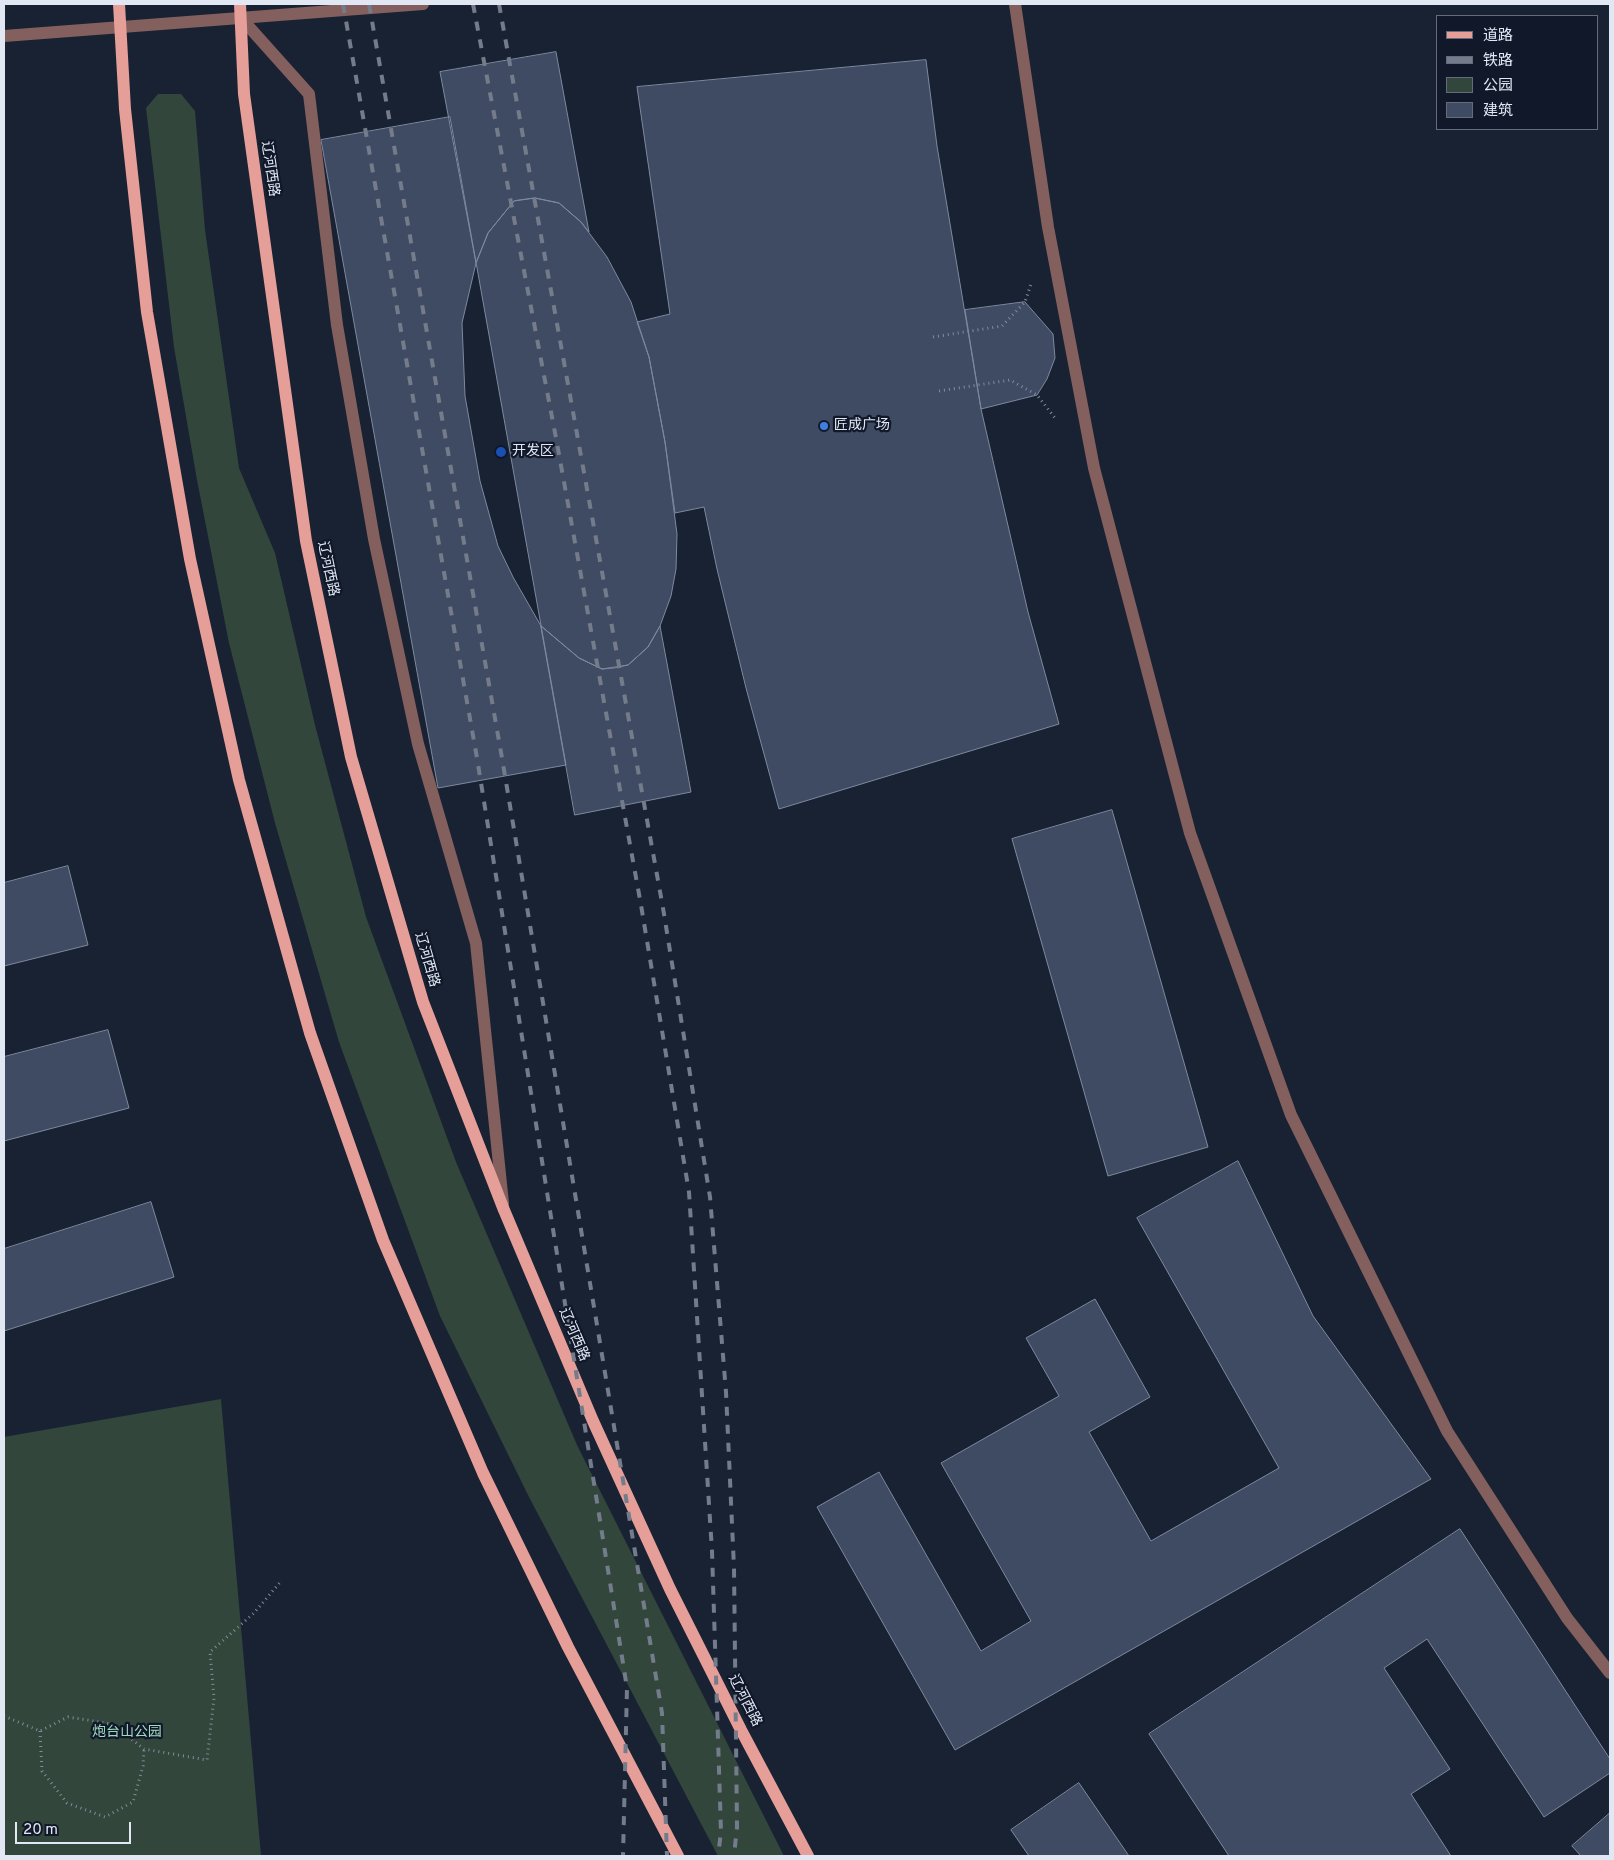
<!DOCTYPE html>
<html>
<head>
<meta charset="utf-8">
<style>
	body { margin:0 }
	#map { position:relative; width:1614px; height:1860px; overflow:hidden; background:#192233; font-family:Overpass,"Noto Sans SC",sans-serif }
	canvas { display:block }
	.frame { position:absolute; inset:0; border:5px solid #e1e8f4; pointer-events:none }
	.legend { position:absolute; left:1436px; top:15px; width:162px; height:115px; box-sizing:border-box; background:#101829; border:1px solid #646b7a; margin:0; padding:6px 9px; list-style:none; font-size:15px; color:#e1e8f4 }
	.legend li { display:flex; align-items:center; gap:10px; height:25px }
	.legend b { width:25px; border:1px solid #646b7a }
	.scale { position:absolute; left:15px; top:1822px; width:116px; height:22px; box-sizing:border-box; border:2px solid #e1e8f4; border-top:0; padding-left:6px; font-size:15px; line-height:18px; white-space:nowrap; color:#e1e8f4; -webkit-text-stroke:4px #101829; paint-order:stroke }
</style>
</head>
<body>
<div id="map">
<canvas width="1614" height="1860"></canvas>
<div class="frame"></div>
<ul class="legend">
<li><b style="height:6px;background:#e69e98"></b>道路</li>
<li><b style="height:6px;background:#747c8b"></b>铁路</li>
<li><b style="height:14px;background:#32463c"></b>公园</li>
<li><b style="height:14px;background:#3f4b63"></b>建筑</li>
</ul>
<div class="scale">20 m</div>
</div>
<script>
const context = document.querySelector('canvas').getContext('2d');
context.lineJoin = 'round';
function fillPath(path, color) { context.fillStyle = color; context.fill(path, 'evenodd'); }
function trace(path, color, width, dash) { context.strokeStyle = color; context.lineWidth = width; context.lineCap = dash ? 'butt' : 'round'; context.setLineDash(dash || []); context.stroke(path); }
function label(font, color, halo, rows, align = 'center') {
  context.font = font + ' Overpass,"Noto Sans SC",sans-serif'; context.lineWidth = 4.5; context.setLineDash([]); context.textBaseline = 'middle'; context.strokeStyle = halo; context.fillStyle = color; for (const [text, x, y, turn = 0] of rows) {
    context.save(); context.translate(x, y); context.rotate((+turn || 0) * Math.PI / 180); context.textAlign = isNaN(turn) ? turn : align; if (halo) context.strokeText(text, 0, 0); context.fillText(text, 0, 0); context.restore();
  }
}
fillPath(new Path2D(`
	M158,94H181L195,111L205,230L239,468L275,553L315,725L366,917L456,1162L577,1445L784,1856H718L529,1497L440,1316L339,1042L275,823L229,643L197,480L174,347L146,108Z
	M221,1399L261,1856H4V1437Z`), '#32463c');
const building = new Path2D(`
	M556,52L589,232L581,222L559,203L535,198L514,201L488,233L476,263L440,72Z
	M926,60L937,146L981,409L1028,612L1059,724L779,809L746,688L717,569L704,507L675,513L665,442L649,357L637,322L670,314L637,87Z
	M450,117L566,765L438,788L321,140Z
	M535,198L559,203L581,222L607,257L631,302L649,357L665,442L677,534L676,569L671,596L660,626L648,647L628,665L614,668L602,669L579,658L541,626L513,577L498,546L480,481L465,396L462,323L476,263L488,233L514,201Z
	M1025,302L1053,334L1055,358L1047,379L1037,395L981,409L965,310Z
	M541,626L579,658L602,669L628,665L648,647L660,626L691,792L575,815Z
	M1112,810L1208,1147L1108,1176L1012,839Z
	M68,866L88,945L4,966V883Z
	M108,1030L129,1108L4,1141V1057Z
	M1238,1161L1313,1316L1431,1479L955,1750L817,1507L879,1472L981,1651L1031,1621L941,1463L1059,1396L1026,1338L1095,1299L1150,1397L1089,1432L1151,1541L1279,1468L1137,1218Z
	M151,1202L174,1277L4,1331V1249Z
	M1460,1529L1610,1759V1773L1544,1817L1427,1639L1384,1668L1450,1769L1411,1794L1451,1856H1229L1149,1734Z
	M1079,1783L1129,1856H1029L1011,1830Z
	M1610,1813V1856H1581L1572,1846Z`);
fillPath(building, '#3f4b63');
trace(building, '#7d899f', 1);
trace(new Path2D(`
	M933,337L1002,326L1025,302L1031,284
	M939,391L1010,380L1037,395L1055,418
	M4,1716L40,1731L68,1717L112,1724L144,1749L207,1760L214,1698L210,1652L254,1613L282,1580
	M40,1731L42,1771L67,1803L105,1817L133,1802L143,1766L144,1749`), '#838b99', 3, [1, 4]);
trace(new Path2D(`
	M1015,4L1048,227L1094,468L1190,833L1291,1115L1447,1431L1567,1618L1610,1673
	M241,18L309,94L337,325L374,539L418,744L476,943L503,1203
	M4,36L423,4`), '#83605d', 12);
trace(new Path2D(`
	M119,4L125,109L147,312L190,559L239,780L310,1033L383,1240L483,1473L568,1647L678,1856
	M240,4L244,94L306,541L351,757L423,1002L504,1210L593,1421L670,1589L741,1730L808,1856`), '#e69e98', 12);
trace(new Path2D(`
	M343,4L477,758L627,1688L623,1856
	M369,4L502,758L662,1713L667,1856
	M473,4L556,438L641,905L689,1192L712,1551L721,1832L718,1856
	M499,4L663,908L710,1197L726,1392L734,1568L737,1827L734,1856`), '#747c8b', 4, [9, 9]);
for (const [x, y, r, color] of [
	[824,426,5,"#3f7fe0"],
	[501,452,6,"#1a4fb4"]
]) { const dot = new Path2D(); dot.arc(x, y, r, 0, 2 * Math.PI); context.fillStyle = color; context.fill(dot); trace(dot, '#101829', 2); }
label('14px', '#e1e8f4', '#101829', [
	["辽河西路",269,169,82],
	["辽河西路",327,569,78],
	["辽河西路",426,960,74],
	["辽河西路",573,1335,67],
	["辽河西路",744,1701,63]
]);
label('14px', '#e1e8f4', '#101829', [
	["匠成广场",834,426],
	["开发区",512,452]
], 'left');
label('14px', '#a0dabd', '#101829', [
	["炮台山公园",127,1733]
]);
</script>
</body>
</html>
